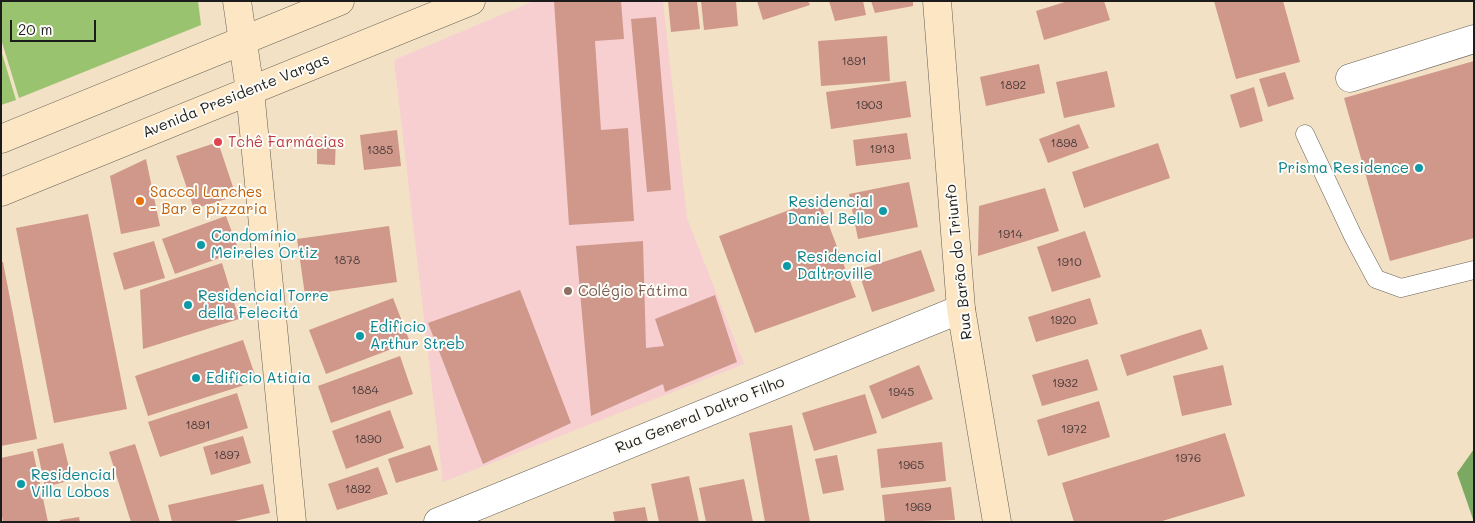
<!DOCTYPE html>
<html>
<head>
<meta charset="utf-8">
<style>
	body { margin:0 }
	#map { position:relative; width:1475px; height:523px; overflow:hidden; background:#f2e1c5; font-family:Mali,sans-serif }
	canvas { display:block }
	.frame { position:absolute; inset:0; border:2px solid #1c1c1c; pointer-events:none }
	.scale { position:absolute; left:10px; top:20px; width:86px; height:22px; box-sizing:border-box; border:2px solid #1c1c1c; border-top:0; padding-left:6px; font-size:15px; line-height:18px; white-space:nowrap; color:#1c1c1c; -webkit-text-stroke:4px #fdfcf7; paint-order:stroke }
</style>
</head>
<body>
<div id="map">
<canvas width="1475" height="523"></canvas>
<div class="frame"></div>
<div class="scale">20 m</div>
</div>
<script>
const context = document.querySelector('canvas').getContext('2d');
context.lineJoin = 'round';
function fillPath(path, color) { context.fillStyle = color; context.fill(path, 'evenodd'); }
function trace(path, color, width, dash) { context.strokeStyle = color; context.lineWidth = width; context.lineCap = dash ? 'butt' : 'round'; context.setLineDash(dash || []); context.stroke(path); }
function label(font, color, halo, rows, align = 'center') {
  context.font = font + ' Mali,sans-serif'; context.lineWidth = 4; context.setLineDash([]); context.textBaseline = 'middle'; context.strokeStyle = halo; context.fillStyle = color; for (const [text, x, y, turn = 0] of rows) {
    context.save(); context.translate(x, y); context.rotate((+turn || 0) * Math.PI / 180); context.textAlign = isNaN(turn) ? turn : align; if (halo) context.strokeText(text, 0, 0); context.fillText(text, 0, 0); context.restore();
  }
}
fillPath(new Path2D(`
	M534,1H663L687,218L744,364L443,482L394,60Z`), '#f7cfd1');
fillPath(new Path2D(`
	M1,1H198L201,25L19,98L1,39Z
	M1,50L16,100L1,105Z`), '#9ac36f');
fillPath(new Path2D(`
	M1474,449V522L1457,473Z`), '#7ba962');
fillPath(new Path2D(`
	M554,1H621L624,39L595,41L601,130L628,128L634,221L569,225Z
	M668,1H697L700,29L671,32Z
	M701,1H736L738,26L704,30Z
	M757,1H808L810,5L763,20Z
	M829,1H863L866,15L835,21Z
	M871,1H913V6L875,13Z
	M1068,1H1104L1110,20L1044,40L1036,11Z
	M1214,1H1283L1300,62L1236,79Z
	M656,17L671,190L647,192L631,19Z
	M887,36L890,81L821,86L818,41Z
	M1474,61V238L1390,261L1344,98Z
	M1039,64L1045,93L986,106L980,77Z
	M1107,71L1115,107L1064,118L1056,82Z
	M1285,72L1294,99L1268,107L1259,79Z
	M906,81L911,117L831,129L826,92Z
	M1254,87L1263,121L1240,128L1230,95Z
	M1079,124L1089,148L1048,163L1039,139Z
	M397,130L401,166L364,170L360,135Z
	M907,133L911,159L856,166L853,140Z
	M317,137L336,138L335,165L317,164Z
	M218,142L236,196L194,209L176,156Z
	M1158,143L1170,178L1084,208L1072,172Z
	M146,159L160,226L121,234L110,176Z
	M909,182L918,227L858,239L849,194Z
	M1045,188L1059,231L978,256L979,206Z
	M819,199L856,297L755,333L719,236Z
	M88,214L127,409L54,423L16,228Z
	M226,216L239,251L175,274L162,239Z
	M389,226L397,282L305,295L297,239Z
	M1085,231L1101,277L1052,292L1037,247Z
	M154,241L165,278L124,290L113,253Z
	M643,241L646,348L664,346L655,319L715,295L737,362L665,392L663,384L591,416L576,246Z
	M921,250L935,291L872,312L858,270Z
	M1,262H3L37,439L1,446Z
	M222,263L239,319L143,349L140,290Z
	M520,290L571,423L483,464L428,323Z
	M393,298L410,342L326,374L309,330Z
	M1090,298L1098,324L1036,342L1028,317Z
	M1201,329L1208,349L1127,376L1120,355Z
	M243,340L257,381L148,416L135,376Z
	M400,356L413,394L331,423L318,386Z
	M1088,359L1098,390L1042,406L1032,375Z
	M919,365L933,399L882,419L869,386Z
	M1223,365L1232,405L1182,416L1173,376Z
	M237,393L248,428L160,457L148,422Z
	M865,394L877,433L814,451L802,413Z
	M1099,401L1110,437L1048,456L1037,420Z
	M390,410L404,448L346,469L332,431Z
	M792,425L810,522H765L749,433Z
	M1225,433L1245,496L1159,522H1074L1062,483Z
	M243,436L251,463L211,475L203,447Z
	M942,442L946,481L881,488L877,449Z
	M63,443L72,480L45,487L37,449Z
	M135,444L160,522H131L109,452Z
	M430,445L438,470L396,483L388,459Z
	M33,451L48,522H3L1,511V458Z
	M837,455L844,490L823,494L815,459Z
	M378,467L388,494L337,510L328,484Z
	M689,476L699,522H659L651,484Z
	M744,479L753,522H706L699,488Z
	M263,484L270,513L230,522H172L168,505Z
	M951,487L955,520L885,522L882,495Z
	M645,507L648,522H615L613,512Z
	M79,517L80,522H60V520Z`), '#d0978b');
const lane = new Path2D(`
	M1305,134L1353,236L1376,279L1401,288L1474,270`);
const street = new Path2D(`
	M1350,78L1474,39
	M438,522L961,309`);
const secondary = new Path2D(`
	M237,1L250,91L292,522
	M937,1L961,309L997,522
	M1,139L340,1
	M1,192L471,1`);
trace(lane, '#676157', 19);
trace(street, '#676157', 29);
trace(secondary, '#676157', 29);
trace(lane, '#fff', 18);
trace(street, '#fff', 28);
trace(secondary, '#fce6c4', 28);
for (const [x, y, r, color] of [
	[218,142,5,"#e0444e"],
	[1419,168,5,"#0f9aa8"],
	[140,201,5,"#e8710a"],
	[883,211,5,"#0f9aa8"],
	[201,245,5,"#0f9aa8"],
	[787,266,5,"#0f9aa8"],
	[568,291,5,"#8d6e63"],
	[188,305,5,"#0f9aa8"],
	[360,336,5,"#0f9aa8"],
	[196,378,5,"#0f9aa8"],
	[21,484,5,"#0f9aa8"]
]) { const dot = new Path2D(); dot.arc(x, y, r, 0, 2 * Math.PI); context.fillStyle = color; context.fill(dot); trace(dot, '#fdfcf7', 2); }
label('12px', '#493b38', null, [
	["1891",854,61],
	["1892",1013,85],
	["1903",869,105],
	["1898",1064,143],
	["1913",882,149],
	["1385",380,150],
	["1914",1010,234],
	["1878",347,260],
	["1910",1069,262],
	["1920",1063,320],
	["1932",1065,383],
	["1884",365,390],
	["1945",901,392],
	["1891",198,425],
	["1972",1074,429],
	["1890",368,439],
	["1897",227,455],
	["1976",1188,458],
	["1965",911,465],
	["1892",358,489],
	["1969",918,507]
]);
label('15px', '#1c1c1c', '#fdfcf7', [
	["Avenida Presidente Vargas",236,96,-22],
	["Rua Barão do Triunfo",959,262,-96],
	["Rua General Daltro Filho",700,415,-22]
]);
label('15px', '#be3a42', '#fdfcf7', [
	["Tchê Farmácias",228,142]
], 'left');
label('15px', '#0d838f', '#fdfcf7', [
	["Prisma Residence",1409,168,"right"],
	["Residencial",873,202,"right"],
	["Daniel Bello",873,219,"right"],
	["Condomínio",211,236],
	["Meireles Ortiz",211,253],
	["Residencial",797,257],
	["Daltroville",797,274],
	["Residencial Torre",198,296],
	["della Felecitá",198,313],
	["Edifício",370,327],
	["Arthur Streb",370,344],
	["Edifício Atiaia",206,378],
	["Residencial",31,475],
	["Villa Lobos",31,492]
], 'left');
label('15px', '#c56008', '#fdfcf7', [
	["Saccol Lanches",150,192],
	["- Bar e pizzaria",150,209]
], 'left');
label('15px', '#785e54', '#fdfcf7', [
	["Colégio Fátima",578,291]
], 'left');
</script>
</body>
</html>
